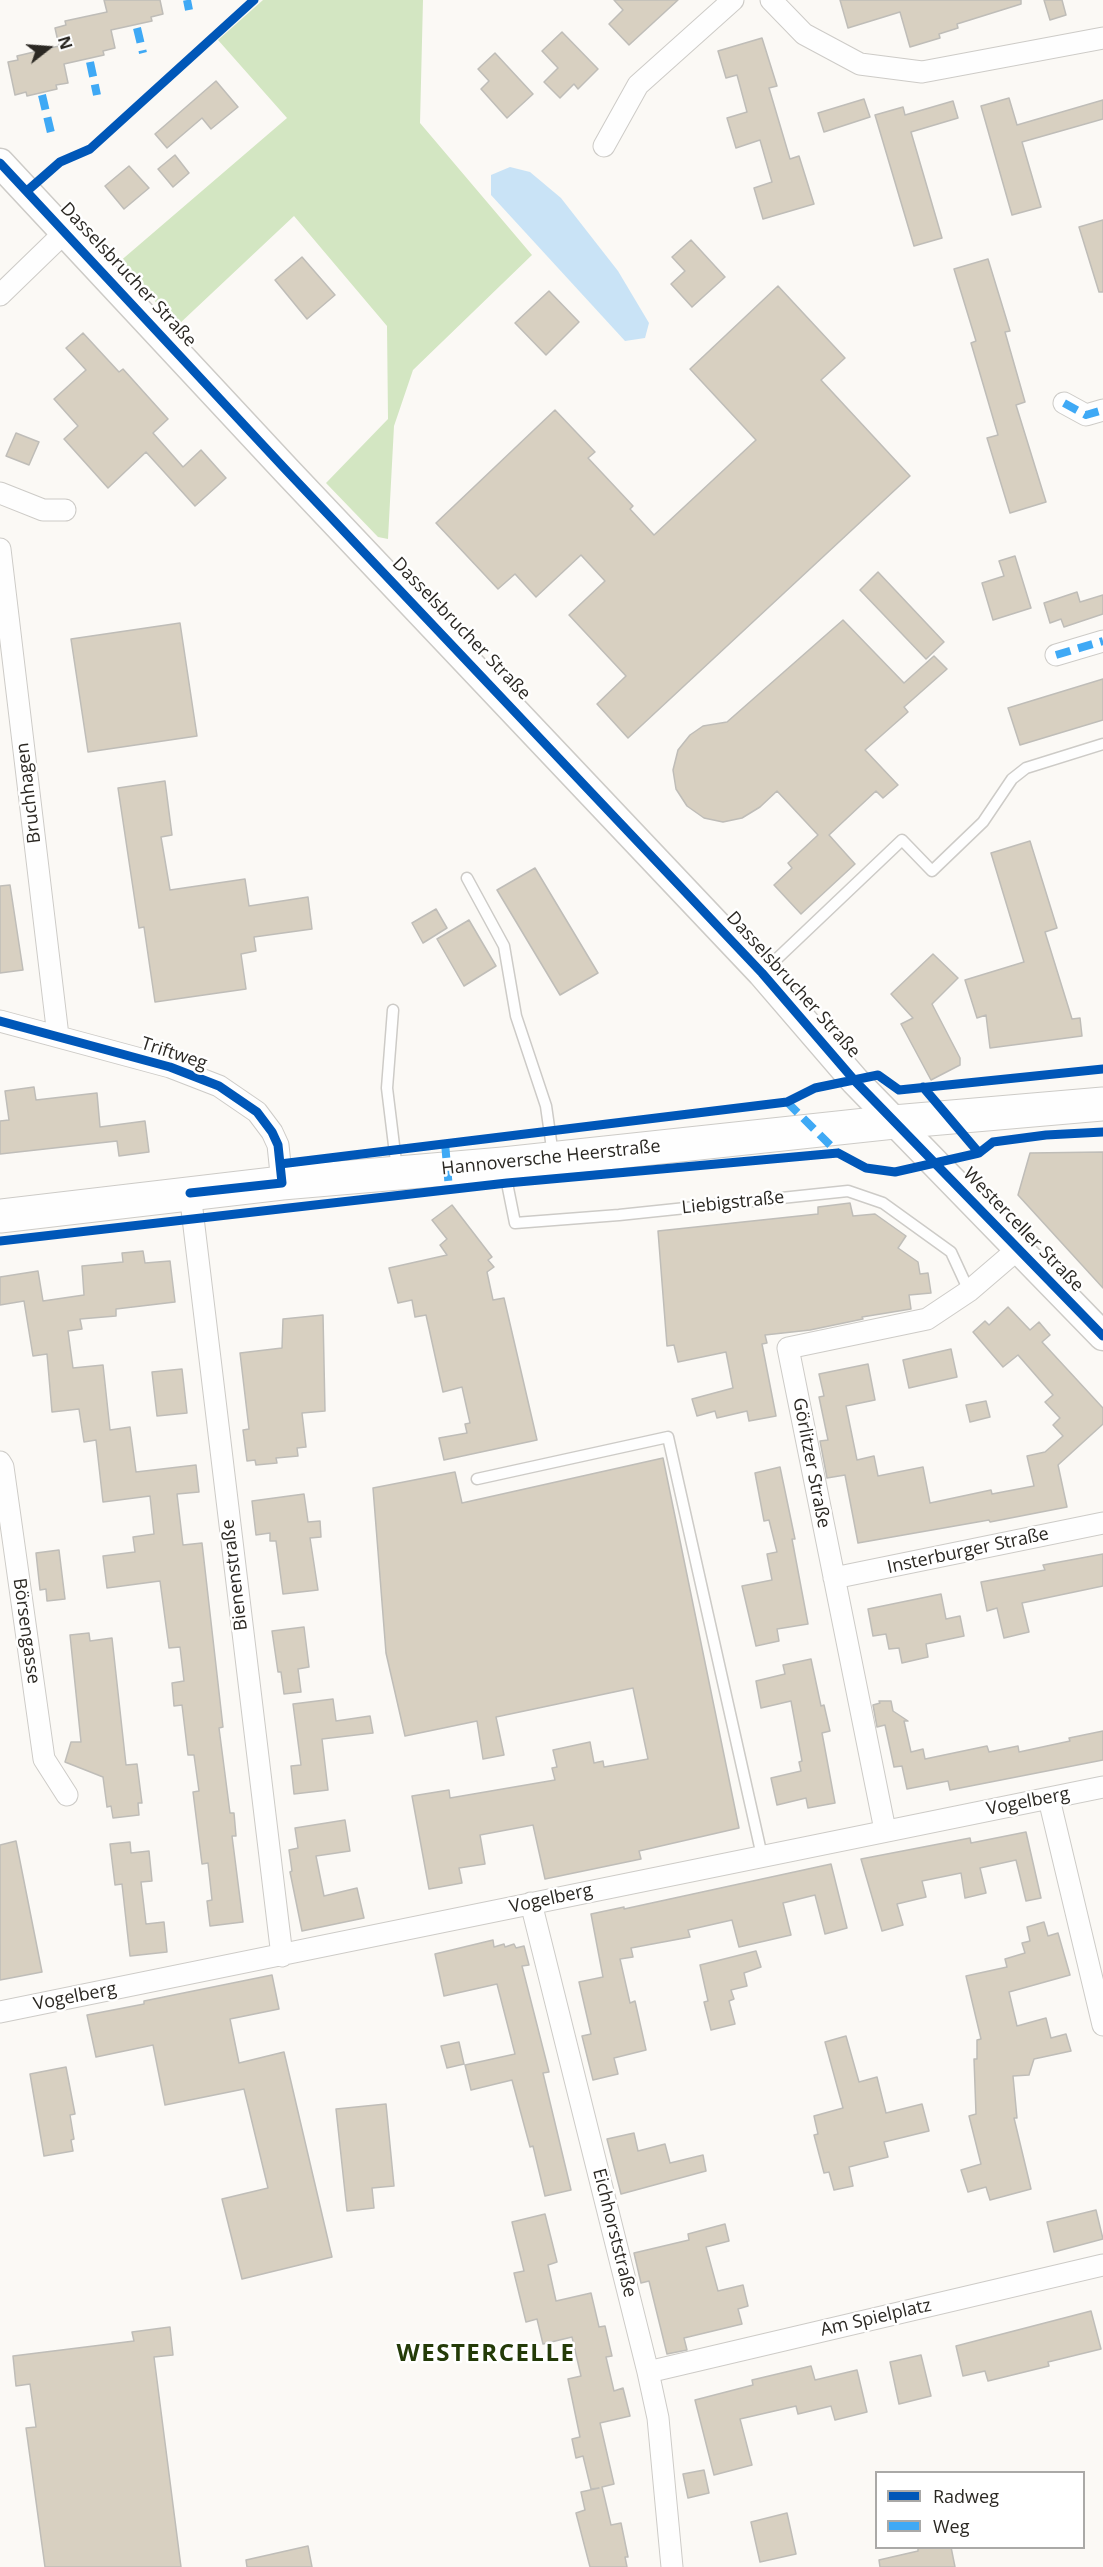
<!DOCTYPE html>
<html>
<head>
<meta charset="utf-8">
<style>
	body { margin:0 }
	#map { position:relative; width:1103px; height:2567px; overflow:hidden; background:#fbf9f5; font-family:"Open Sans",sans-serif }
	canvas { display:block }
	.legend { position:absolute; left:875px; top:2471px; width:210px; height:78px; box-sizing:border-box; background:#fff; border:2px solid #aaa9a7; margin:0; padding:8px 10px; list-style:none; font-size:18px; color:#2b2823 }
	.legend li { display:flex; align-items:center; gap:12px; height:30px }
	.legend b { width:30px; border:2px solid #aaa9a7 }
	.north { position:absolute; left:18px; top:18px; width:60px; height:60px; -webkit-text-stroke:4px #fff; paint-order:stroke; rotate:73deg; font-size:16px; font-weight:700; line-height:24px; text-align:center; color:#2b2823 }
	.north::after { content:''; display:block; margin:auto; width:21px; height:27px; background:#2b2823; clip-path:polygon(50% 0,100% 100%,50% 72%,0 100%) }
</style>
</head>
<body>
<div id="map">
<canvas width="1103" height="2567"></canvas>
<ul class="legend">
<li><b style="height:8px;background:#0057b8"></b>Radweg</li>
<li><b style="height:8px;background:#3fa9f5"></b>Weg</li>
</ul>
<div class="north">N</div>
</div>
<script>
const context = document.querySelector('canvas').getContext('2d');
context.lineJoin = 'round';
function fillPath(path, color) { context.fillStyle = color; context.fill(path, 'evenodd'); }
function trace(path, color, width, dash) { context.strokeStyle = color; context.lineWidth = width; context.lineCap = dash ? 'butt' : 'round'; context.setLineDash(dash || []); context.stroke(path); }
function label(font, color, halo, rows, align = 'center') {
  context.font = font + ' "Open Sans",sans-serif'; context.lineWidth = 5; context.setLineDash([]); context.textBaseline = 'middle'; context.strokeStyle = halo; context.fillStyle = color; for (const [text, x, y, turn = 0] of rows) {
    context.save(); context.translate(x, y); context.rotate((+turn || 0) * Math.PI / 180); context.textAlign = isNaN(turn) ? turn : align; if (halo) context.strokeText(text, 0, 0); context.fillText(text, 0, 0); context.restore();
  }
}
fillPath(new Path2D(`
	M263,0H423L420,123L532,255L413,370L394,426L388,539L378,537L326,483L388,419L387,326L294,216L178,325L118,263L287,118L218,40Z`), '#d3e6c2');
fillPath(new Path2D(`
	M510,167L530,172L561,198L618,271L649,323L645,338L625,341L491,195V175Z`), '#c9e3f6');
const building = new Path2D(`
	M104,0H160L163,14L151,17L152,21L111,30L115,48L103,51L104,55L64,64L68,83L56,85L57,89L27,96L26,92L15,95L8,62L18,60L17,56L59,46L55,28L66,25L65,21L107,12Z
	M614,0H678L629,45L609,24L623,10Z
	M840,0H1021V4L957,24L958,28L939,34L940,38L910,47L900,12L848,28Z
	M1044,0H1062L1066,15L1050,20Z
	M562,32L598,69L578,89L574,84L560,98L544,82L558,68L542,51Z
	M762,38L777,86L769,88L790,159L799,156L814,204L763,219L754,188L772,182L760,140L736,148L727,118L747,112L737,75L726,78L718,51Z
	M495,53L533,94L507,118L481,89L489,81L478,69Z
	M216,81L238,107L211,129L202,118L167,148L155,134Z
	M1009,98L1017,125L1103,100V119L1022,142L1041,207L1012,215L981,106Z
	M864,99L870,117L824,132L818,113Z
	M953,101L958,118L911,132L942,238L914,246L875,115L903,107L905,115Z
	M175,155L189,173L173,187L158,169Z
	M129,166L149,188L124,209L105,186Z
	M1103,220V292H1099L1079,227Z
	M691,240L725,277L692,307L671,284L685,271L672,257Z
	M302,257L335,295L307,319L275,280Z
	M988,259L1010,331L1005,332L1025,402L1016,405L1046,502L1010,513L987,438L998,435L971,343L976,341L954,269Z
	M778,286L845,358L821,380L910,476L628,738L597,704L626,676L569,615L605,581L581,555L536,597L515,574L498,589L436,523L555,410L595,452L588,458L633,506L630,509L654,535L756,440L690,369Z
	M549,291L579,322L546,355L515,323Z
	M83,333L119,372L123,369L168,419L153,433L183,467L201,450L226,478L195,506L146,452L108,488L64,439L78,426L54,399L86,370L66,348Z
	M16,433L39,442L29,465L6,456Z
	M1015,556L1031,608L993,620L982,583L1004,576L999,561Z
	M878,572L944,642L926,659L860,590Z
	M1077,592L1080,602L1103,595V614L1064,627L1061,619L1050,623L1044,603Z
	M843,620L904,683L934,656L947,669L904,707L908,712L865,750L898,785L883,798L876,791L829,835L855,864L801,914L774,885L792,868L788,863L818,835L777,791L760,807L742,818L723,822L704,818L687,806L676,789L673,770L678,750L690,735L703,726L727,722Z
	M180,623L197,736L88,752L71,639Z
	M1103,679V720L1020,745L1008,708Z
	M165,781L172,835L161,837L170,890L245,879L249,906L308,897L312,929L254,937L256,951L241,954L246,989L155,1002L144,927L139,928L118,788Z
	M1030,841L1057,928L1045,932L1072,1019L1080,1018L1082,1036L990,1048L986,1015L977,1018L965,980L1024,962L991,853Z
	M535,868L598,973L560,995L497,890Z
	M10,885L23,970L0,973V886Z
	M436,909L447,928L423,943L412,923Z
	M469,920L496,966L464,986L437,939Z
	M933,954L958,978L932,1004L960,1058V1065L931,1080L901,1024L913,1018L891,994Z
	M34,1087L36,1100L97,1093L100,1127L145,1121L149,1152L119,1156L117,1141L0,1154V1121L9,1120L5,1091Z
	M1103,1152V1288L1018,1195L1030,1153Z
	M850,1203L853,1216L875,1214L906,1236L898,1248L918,1262L920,1274L928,1273L931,1293L909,1295L911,1309L862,1317L863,1319L810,1330L765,1335L767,1343L762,1344L776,1416L749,1421L747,1411L717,1418L715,1411L697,1416L692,1399L733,1388L726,1352L678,1362L674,1345L667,1346L658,1231L818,1214V1207Z
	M452,1205L492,1257L488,1260L494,1267L487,1272L493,1300L504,1298L537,1440L444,1460L439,1438L467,1433L465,1424L470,1423L462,1387L443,1392L426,1315L415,1317L412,1300L398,1303L389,1268L447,1255L440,1245L447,1239L432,1220Z
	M143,1251L145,1263L170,1261L175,1302L116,1309V1316L80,1319L82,1329L68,1331L73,1368L103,1365L110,1430L130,1427L136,1472L196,1465L199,1492L177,1494L183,1545L202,1543L223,1727L219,1728L230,1813H234L236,1836H232L243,1922L210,1926L207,1901L212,1900L208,1863L202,1864L193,1792L199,1791L194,1755H188L182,1705L174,1706L172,1683L184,1681L180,1647L169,1648L160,1581L107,1588L103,1556L135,1552L133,1537L154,1534L150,1496L103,1502L96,1440L84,1442L79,1409L52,1412L47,1354L33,1356L24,1301L0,1305V1277L38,1271L43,1301L84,1295L82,1266L123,1262L122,1253Z
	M1008,1307L1030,1330L1039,1322L1050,1335L1042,1342L1103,1408V1424L1058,1465L1067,1507L990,1522L989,1520L858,1543L845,1475L827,1478L820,1441L828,1440L819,1397L824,1396L819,1374L868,1364L875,1400L846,1406L857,1460L874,1456L878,1476L923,1467L930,1503L991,1490L992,1494L1034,1486L1027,1456L1045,1452L1063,1436L1053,1425L1060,1418L1045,1402L1053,1395L1018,1355L1003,1367L973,1332L985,1321L989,1325Z
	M323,1315L325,1411L302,1413L306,1447L297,1448L298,1456L276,1458L277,1463L256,1465L255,1460L247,1461L243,1430L249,1429L240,1353L282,1348L283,1319Z
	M951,1349L957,1377L909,1388L903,1360Z
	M182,1369L187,1413L157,1416L152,1372Z
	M986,1401L990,1417L970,1422L966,1405Z
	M663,1458L739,1828L639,1851L641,1859L545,1879L533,1825L480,1835L485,1864L459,1868L462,1883L429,1889L412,1796L449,1790L450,1798L555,1780L552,1768L557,1767L553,1750L590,1742L594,1763L603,1761L604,1767L648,1759L633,1688L496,1717L504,1755L483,1759L477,1721L405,1736L386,1653L373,1488L455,1472L462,1503Z
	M780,1467L795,1539H792L808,1624L777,1629L779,1641L756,1646L742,1586L772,1580L767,1554L777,1552L769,1520L764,1521L755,1473Z
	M304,1494L308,1522L320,1521L321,1537L310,1538L318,1590L283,1594L276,1541H270V1533L256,1535L252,1501Z
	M59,1550L65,1599L47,1601L46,1589L40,1590L36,1553Z
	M1103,1554V1586L1022,1603L1029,1632L1004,1638L997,1608L987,1611L981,1582L1045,1570L1043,1565Z
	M941,1594L946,1619L960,1616L964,1636L926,1644L928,1657L902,1663L899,1648L889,1649L886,1634L873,1636L868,1609Z
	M304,1627L309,1667L298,1669L301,1692L284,1694L281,1672H278L272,1631Z
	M89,1633L90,1641L112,1638L126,1765L137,1764L142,1803H138L139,1815L113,1818L111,1806L107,1807L103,1777L65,1762L71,1742H81L70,1635Z
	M811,1659L821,1706L824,1705L830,1731L822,1733L835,1803L808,1808L806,1798L777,1805L771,1778L801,1771L799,1762L802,1761L791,1701L761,1708L756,1681L785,1674L783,1665Z
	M333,1699L336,1721L370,1716L373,1733L322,1739L328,1790L294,1794L291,1766L301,1765L293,1704Z
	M879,1701H891L893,1711L908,1721H904L911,1752L923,1749L925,1759L987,1746L989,1752L1018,1746L1019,1752L1070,1741L1069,1738L1103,1731V1760L950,1790L948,1781L907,1789L902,1766L894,1767L885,1725L877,1727L873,1705L880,1703Z
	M345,1820L350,1851L316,1856L324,1896L357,1888L364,1918L302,1931L290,1872L292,1871L289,1850L298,1848L295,1828Z
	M1026,1832L1041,1898L1026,1901L1016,1860L980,1868L986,1893L965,1898L961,1873L922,1881L926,1897L897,1904L903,1925L882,1931L861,1859L970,1838L971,1843Z
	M16,1841L42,1972L0,1980V1845Z
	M130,1842L131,1853L149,1851L152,1881L141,1882L146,1924L164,1922L167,1952L130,1956L122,1884L115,1885L110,1844Z
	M831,1864L847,1928L825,1934L815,1895L783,1903L791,1935L739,1947L732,1920L688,1930L690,1937L631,1948L633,1957L620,1959L630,2003L635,2001L646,2050L614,2058L618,2074L593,2080L582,2036L591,2034L579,1982L603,1977L591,1914L624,1907V1909Z
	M1044,1922L1048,1936L1058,1933L1070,1975L1009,1992L1017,2026L1046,2018L1051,2038L1066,2034L1071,2051L1034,2059L1029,2075L1013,2076L1017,2118H1014L1031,2189L990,2200L986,2187L968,2192L961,2170L981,2164L969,2116L976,2114L974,2059H977V2040L981,2039L966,1976L1007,1967L1005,1959L1025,1953L1022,1943L1030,1941L1027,1927Z
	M493,1940L494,1947L504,1944L505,1947L514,1944L516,1948L524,1946L529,1965L522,1966L549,2072L543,2073L571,2190L545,2196L533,2146L530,2147L512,2080L471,2090L465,2065L515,2054L497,1984L444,1996L435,1954Z
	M756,1951L761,1967L744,1973L747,1986L731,1990L734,1999L729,2001L735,2024L711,2030L704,2002L708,2001L700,1965Z
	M272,1975L279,2009L230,2019L239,2063L284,2052L332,2257L242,2279L222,2199L268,2188L244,2089L165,2105L153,2045L96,2057L87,2015L144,2004V2001Z
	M846,2036L859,2082L877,2077L886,2113L922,2104L929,2131L884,2142L888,2157L849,2167L853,2186L834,2190L829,2172L824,2173L814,2135L818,2134L814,2116L843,2108L825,2042Z
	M459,2042L464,2064L447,2068L441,2046Z
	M66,2067L75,2114L70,2115L74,2139L71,2140L73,2151L44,2156L30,2074Z
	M386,2104L394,2186L372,2188L374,2208L347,2211L336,2109Z
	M634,2133L638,2151L665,2144L670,2163L703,2155L706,2171L621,2194L607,2139Z
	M1096,2210L1103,2239L1054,2252L1047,2222Z
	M545,2214L557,2262L548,2265L556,2301L591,2293L599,2327L605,2326L612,2356L606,2357L614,2391L623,2388L630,2416L600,2423L614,2484L602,2487L611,2525L621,2523L628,2557H625L627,2567H590L576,2513L585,2510L581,2492L599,2488L591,2489L583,2456L576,2458L572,2439L580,2437L568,2379L581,2376L572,2337L543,2344L537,2319L526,2322L514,2273L524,2271L512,2222Z
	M725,2224L729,2241L706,2247L718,2291L743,2285L748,2306L738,2309L742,2324L684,2338L687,2350L667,2354L649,2281L641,2283L634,2253L689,2240L688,2234Z
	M1091,2311L1101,2349L1048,2362L1049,2366L988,2381L985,2371L963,2376L956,2346Z
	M170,2327L173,2355L154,2357L181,2567H45L26,2428L36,2427L30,2384L16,2386L13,2356L134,2341L132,2332Z
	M921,2355L931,2396L899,2404L890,2362Z
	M811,2366L815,2380L857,2370L867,2412L835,2420L831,2406L798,2414L796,2406L740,2419L752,2465L714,2475L695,2400L753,2385L752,2380Z
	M704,2470L709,2493L688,2498L683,2474Z
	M787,2513L796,2554L760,2562L751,2522Z
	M308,2546L312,2567H247L246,2560Z
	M918,2547H951L955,2567H880L879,2560L918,2551Z`);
fillPath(building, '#d8d0c1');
trace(building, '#bfbdb8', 1.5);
const lane = new Path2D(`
	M467,878L504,946L516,1016L546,1106L553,1155
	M763,972L902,840L932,871L983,822L1012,779L1026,768L1103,744
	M393,1010L387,1088L397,1170
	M504,1168L515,1223L619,1215L848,1191L883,1203L951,1252L969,1291
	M477,1479L668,1437L762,1856`);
const street = new Path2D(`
	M771,0L804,34L860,64L922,72L1103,38
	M604,146L638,85L733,0
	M0,295L65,232
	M1064,403L1086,415L1103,410
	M0,493L43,510H65
	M0,549L58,1036
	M1056,655L1103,641
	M0,1021L170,1067L219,1086L257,1112L272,1132L278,1145L282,1183
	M190,1193L282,1956
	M0,1462L3,1467L44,1759L67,1795
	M834,1578L1103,1523
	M1049,1799L1103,2025
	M885,1830L788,1348L927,1319L969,1291L1018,1249
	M531,1903L648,2372L658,2418L672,2567
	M0,2012L1103,1787
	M648,2372L1103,2265`);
const secondary = new Path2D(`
	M0,163L286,470L762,973L855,1081L1103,1336`);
const primary = new Path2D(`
	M0,1216L282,1183L503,1164L894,1122L1103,1104`);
trace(lane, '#cdcbc7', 13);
trace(street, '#cdcbc7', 23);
trace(secondary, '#cdcbc7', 31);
trace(primary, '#cdcbc7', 35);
trace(lane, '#fefefe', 10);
trace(street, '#fefefe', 21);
trace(secondary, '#fefefe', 28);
trace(primary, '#fefefe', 33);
trace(new Path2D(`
	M187,0L189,10
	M137,28L143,53
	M90,62L97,95
	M42,95L52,137
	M1064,403L1086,415L1103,410
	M1056,655L1103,641
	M787,1102L838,1153
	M445,1143L449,1189`), '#3fa9f5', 8, [15, 8]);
trace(new Path2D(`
	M0,163L286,470L762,973L855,1081L1103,1336
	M27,191L60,162L90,149L254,0
	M0,1021L170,1067L219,1086L257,1112L272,1132L278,1145L282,1183L190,1193
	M923,1087L979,1153
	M280,1164L787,1102L815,1088L878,1075L899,1090L1103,1069
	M0,1241L507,1183L838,1153L866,1168L895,1172L979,1153L993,1142L1046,1135L1103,1132`), '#0057b8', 9);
label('18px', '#2b2823', '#fff', [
	["Dasselsbrucher Straße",128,275,47],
	["Dasselsbrucher Straße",461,629,46],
	["Bruchhagen",29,793,-97],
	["Dasselsbrucher Straße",793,985,48],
	["Triftweg",174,1054,18],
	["Hannoversche Heerstraße",551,1158,-6],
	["Liebigstraße",733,1203,-6],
	["Westerceller Straße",1023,1230,46],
	["Görlitzer Straße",811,1463,79],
	["Insterburger Straße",968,1551,-12],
	["Bienenstraße",235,1575,-97],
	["Börsengasse",26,1631,82],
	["Vogelberg",1028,1802,-11],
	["Vogelberg",551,1899,-12],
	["Vogelberg",75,1997,-11],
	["Eichhorststraße",614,2233,76],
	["Am Spielplatz",876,2318,-13]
]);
context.letterSpacing = '1.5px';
label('bold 24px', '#243b08', '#fff', [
	["WESTERCELLE",486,2354]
]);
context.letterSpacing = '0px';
</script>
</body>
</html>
